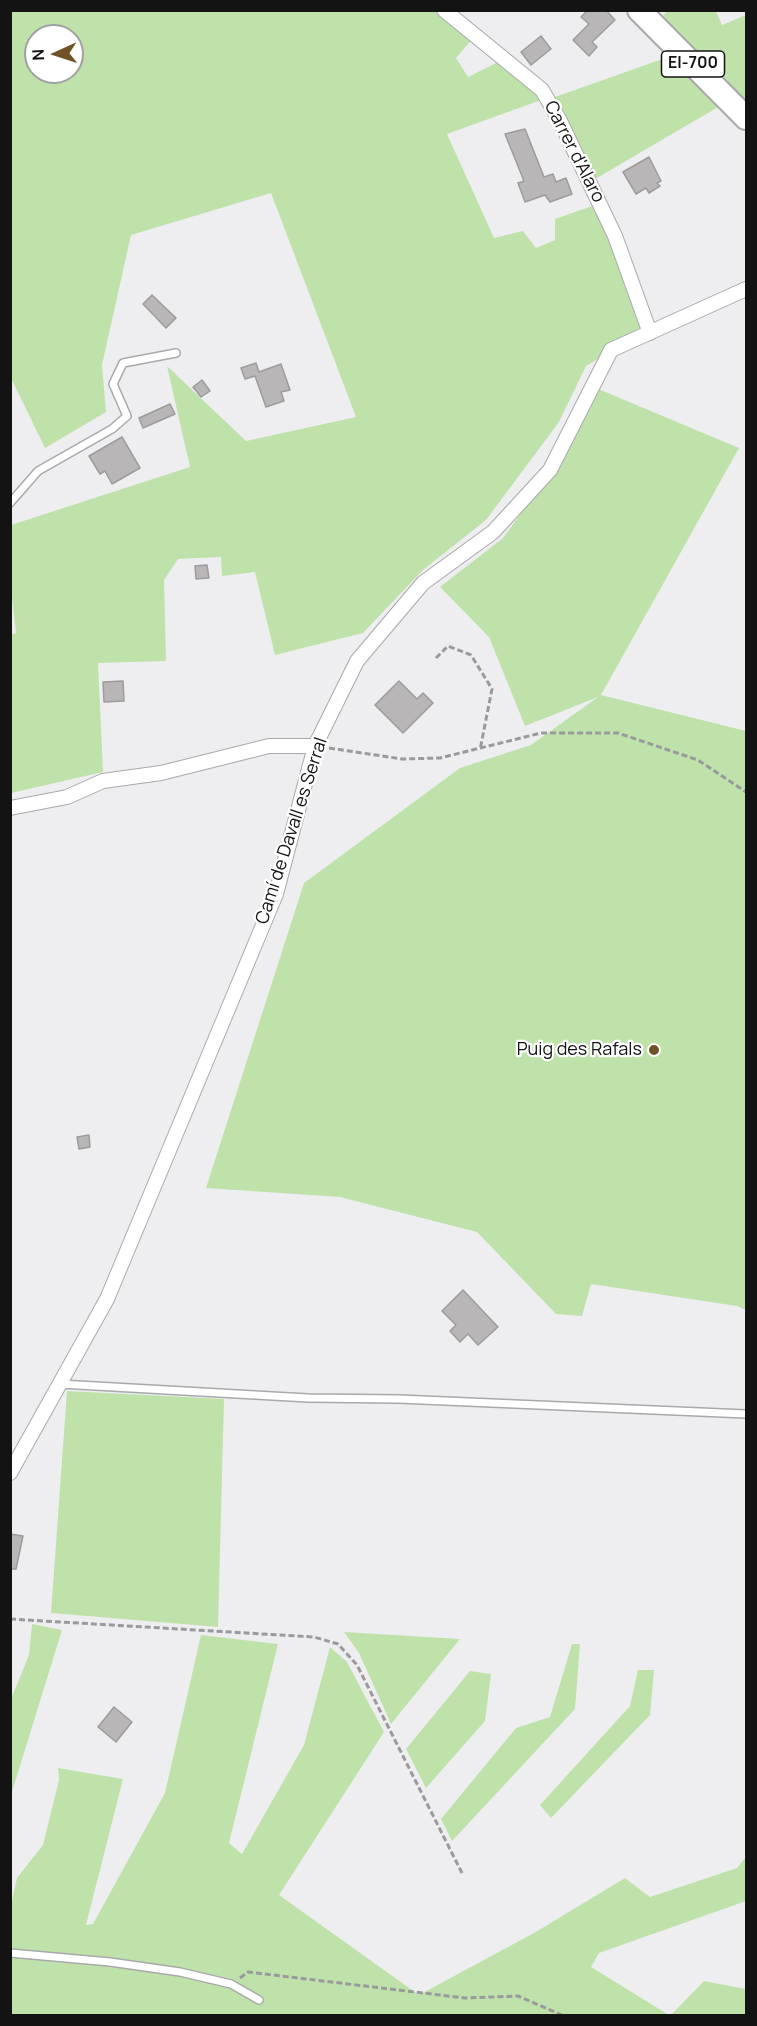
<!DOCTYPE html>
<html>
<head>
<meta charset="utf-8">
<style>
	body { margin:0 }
	#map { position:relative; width:757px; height:2026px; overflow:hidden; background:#eeeef1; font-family:Manrope,sans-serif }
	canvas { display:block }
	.frame { position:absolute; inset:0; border:12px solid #131314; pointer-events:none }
	.north { position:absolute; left:24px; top:24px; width:60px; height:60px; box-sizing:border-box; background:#fff; border:2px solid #a1a1a1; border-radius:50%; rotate:267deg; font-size:16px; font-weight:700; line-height:24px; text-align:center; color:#131314 }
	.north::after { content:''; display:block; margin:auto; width:21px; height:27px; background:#6f5226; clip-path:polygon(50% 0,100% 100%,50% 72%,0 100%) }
</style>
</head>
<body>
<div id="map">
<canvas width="757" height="2026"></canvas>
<div class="frame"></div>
<div class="north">N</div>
</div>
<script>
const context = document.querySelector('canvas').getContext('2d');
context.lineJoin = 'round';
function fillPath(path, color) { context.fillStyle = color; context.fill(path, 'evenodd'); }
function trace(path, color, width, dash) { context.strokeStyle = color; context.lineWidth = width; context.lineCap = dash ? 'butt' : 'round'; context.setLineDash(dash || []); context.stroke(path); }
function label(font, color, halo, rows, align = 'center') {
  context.font = font + ' Manrope,sans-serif'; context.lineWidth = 4.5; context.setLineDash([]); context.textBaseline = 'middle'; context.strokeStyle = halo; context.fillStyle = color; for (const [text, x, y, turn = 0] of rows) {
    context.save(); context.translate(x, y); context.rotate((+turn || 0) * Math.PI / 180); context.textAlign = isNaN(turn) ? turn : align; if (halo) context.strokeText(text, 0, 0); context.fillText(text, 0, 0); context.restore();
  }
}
fillPath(new Path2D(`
	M11,11H436L473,38L456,58L468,77L498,62L544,99L447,134L494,238L523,231L536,248L555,240V219L595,205L645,330L586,366L559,422L486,520L423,570L363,633L275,655L255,572L222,576L221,557L178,559L164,580L166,661L98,663L103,772L11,793L10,635L16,633L10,580L11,525L190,467L167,366L246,441L356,417L271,193L131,235L102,365L106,412L45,448L11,378ZM36,36H72V72H36Z
	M668,11H716L722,25L746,15V103L659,19Z
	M668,57L720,106L595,179L555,97Z
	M596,388L739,448L601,695L746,731V1310L737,1306L591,1284L582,1316L556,1314L477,1232L340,1197L206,1188L304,883L460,768L531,745L598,697L525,726L489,637L440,587L503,538L552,471Z
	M67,1391L224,1399L218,1627L51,1613Z
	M32,1624L62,1630L11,1795V1699L29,1655Z
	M344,1632L460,1639L391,1724L359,1653Z
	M201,1635L278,1644L229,1843L242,1854L304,1745L330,1647L347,1662L384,1732L279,1895L419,1995L534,1933L625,1878L650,1897L737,1868L746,1857V1901L599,1953L591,1967L669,2015L11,2016V1905L17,1878L43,1845L59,1780L58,1768L123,1779L86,1925L93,1924L165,1793Z
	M572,1644H580L575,1709L452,1841L441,1819L516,1728L550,1717Z
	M638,1670H654L650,1715L551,1818L540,1805L630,1706Z
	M470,1671L491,1674L485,1721L426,1788L406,1749Z
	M704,1981L746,1989V2015H671Z`), '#bfe2ab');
const building = new Path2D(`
	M588,10H606L615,20L592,42L597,47L589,56L573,40L589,24L581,17Z
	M541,36L551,49L531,65L521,52Z
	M525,129L544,177L553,174L556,182L566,178L572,194L550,202L545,195L525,202L518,183L524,181L505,134Z
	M649,157L661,181L657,183L660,186L649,193L646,188L636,194L623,172Z
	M152,295L176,318L166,328L143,304Z
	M256,363L259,372L281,364L290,390L281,392L284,401L266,407L255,376L245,379L241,368Z
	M202,380L210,391L201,397L193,387Z
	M170,404L175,414L143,428L139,418Z
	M122,437L140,468L112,484L105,471L100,474L89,456Z
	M207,565L209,578L196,579L195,566Z
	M123,681L124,701L104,702L103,682Z
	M399,681L417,699L423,693L433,703L403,733L375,705Z
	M89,1135L90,1147L79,1149L77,1137Z
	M463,1290L498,1327L478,1345L468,1334L460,1342L450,1331L456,1325L442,1311Z
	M10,1534L23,1536L16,1569H10Z
	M114,1707L132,1722L116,1742L98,1727Z`);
fillPath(building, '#b8b6b6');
trace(building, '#9e9b9c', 1.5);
const service = new Path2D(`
	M10,503L38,471L112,429L127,416L113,384L123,363L176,353
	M60,1384L308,1398L399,1399L746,1414
	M10,1953L110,1962L180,1972L231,1984L259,2000`);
const minor = new Path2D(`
	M444,10L542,90L560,121L615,236L650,333
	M10,808L67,797L103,781L161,773L269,746H315
	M10,1473L107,1299L276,894L315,746L357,661L423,583L493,532L550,470L611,350L746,289`);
const primary = new Path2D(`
	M639,10L746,118`);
trace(service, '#a9a9ac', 10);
trace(minor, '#a9a9ac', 16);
trace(primary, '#a9a9ac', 26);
trace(new Path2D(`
	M436,658L448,646L471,655L492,689L480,750
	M329,748L402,759L440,758L541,733H618L698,760L746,792
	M10,1619L314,1637L338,1644L357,1665L462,1873
	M240,1978L248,1972L465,1998L518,1996L564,2016`), '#9a9a9c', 3, [6, 3]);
trace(service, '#fff', 7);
trace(minor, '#fff', 14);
trace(primary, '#fff', 22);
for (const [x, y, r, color] of [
	[654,1050,6,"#6f5226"]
]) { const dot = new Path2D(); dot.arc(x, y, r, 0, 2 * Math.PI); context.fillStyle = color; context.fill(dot); trace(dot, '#fff', 2); }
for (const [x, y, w] of [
	[693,64,63]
]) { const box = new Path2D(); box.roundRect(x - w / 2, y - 13, w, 26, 4.5); context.fillStyle = '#fff'; context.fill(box); trace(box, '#131314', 1.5); }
label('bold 16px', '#131314', null, [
	["EI-700",693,64]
]);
label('18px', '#131314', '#fff', [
	["Carrer d'Alaro",574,152,63],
	["Camí de Davall es Serral",292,831,-72]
]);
label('18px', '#131314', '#fff', [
	["Puig des Rafals",642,1050]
], 'right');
</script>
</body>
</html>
